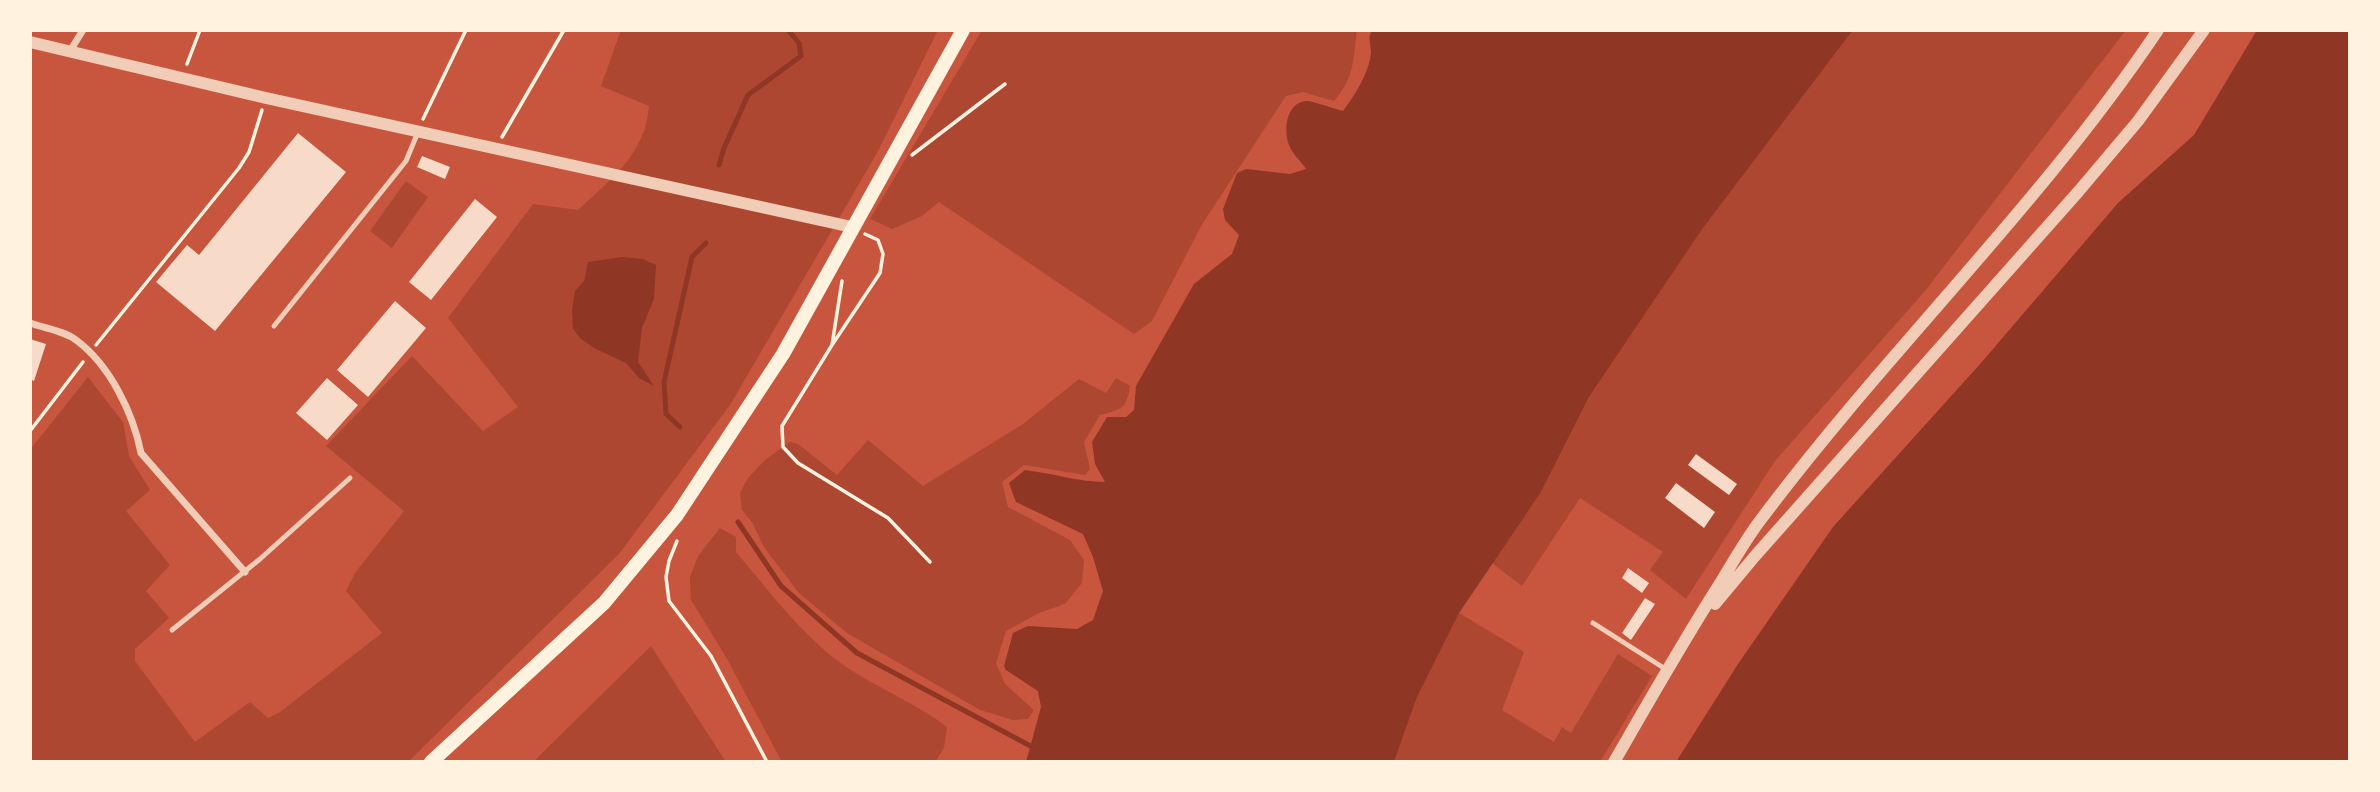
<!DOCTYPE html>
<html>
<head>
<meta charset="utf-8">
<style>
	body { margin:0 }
	#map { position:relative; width:2380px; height:792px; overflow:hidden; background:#c8553d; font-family:Inter,sans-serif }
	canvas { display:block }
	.frame { position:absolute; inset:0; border:32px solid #fff3e0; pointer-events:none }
</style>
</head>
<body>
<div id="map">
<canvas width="2380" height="792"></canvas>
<div class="frame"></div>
</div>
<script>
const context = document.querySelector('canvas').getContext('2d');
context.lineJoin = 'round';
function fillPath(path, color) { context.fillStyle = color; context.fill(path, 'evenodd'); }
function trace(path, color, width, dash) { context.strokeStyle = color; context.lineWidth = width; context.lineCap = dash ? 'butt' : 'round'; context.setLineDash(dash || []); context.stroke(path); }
fillPath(new Path2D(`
	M621,30H938L877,153L730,405L619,554L408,762H30V450L88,377L123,422L129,456L150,490L126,511L170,565L146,591L169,618L135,649V661L195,742L250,702L268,718L280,712L382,633L346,591L355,573L404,511L326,446L412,356L483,431L518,407L448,318L533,204L578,210C611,179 645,155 649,106L601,86Z
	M982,30H1357C1353,59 1355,77 1334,101L1303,92L1286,96L1201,226L1152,321L1134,334L939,202L922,216L892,229L870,219Z
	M1853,30H2126L1925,291L1775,461L1686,599L1650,570L1663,552L1580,498L1522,586L1492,563L1541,492L1589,397L1703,228Z
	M406,181L428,197L392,248L370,231Z
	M1116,378L1130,386C1126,410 1122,409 1100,415L1084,442L1090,469L1085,475L1024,465L1002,482L1008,507L1070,540L1084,560L1082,583L1065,604L1039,613L1006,631L996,663L1005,684L1034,710L1028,719L1013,720L980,710L847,633L799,593L764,547L752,522L742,510L740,493L748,478L765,460L790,442L798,444L837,475L868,440L923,486L1023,424L1079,379L1106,393Z
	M720,528L736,537V552C772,594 806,642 854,672C885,691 918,705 947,727L944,748L935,762H782L726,657L691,600L690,577L698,556Z
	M1459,613L1524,652L1502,710L1554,742L1562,727L1571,733L1618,654L1652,676L1600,762H1394L1417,697Z
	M651,646L726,762H533Z`), '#ae4732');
fillPath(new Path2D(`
	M1372,30H1853L1703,228L1589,397L1541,492L1459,613L1417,697L1394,762H1026L1041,707L1038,691L1006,670L1004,666L1013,633L1028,626L1077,629L1093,620L1103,591L1093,557L1083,534L1016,502L1009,483L1025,470C1052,473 1078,482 1105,482L1095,464L1092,442L1107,417H1126L1134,410L1136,386L1194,284L1232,254L1239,235L1225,220L1223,209L1237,173L1246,169L1290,174L1306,169C1302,162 1293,155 1290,147C1283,133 1285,103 1306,101C1314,101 1334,109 1343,111C1355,95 1369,73 1371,53C1371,44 1367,38 1372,30Z
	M2257,30H2350V762H1676L1738,664L1833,527L1981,363L2118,203L2194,135Z
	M622,257L643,259L656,265L654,299L642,328L638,362L654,386L639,378L626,363L596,349L581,339L573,329L572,310L575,291L584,281L588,262Z`), '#8f3625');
trace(new Path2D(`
	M719,165L724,148L748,95L801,56L799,43L788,30
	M680,427L666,414L664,382L692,257L706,243
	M738,522L781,586L857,653L1036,749`), '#8f3625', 5);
fillPath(new Path2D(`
	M298,133L346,172L215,331L156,282L187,245L199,255Z
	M422,156L450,167L445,179L417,167Z
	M475,199L497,217L431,300L409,282Z
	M395,301L426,328L368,397L337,370Z
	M30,339L46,344L34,381L30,379Z
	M327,378L358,405L327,440L296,413Z
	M1696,454L1737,484L1729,495L1688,465Z
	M1676,483L1715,512L1704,528L1665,498Z
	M1628,568L1649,583L1642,593L1622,578Z
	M1645,598L1655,604L1631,640L1622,633Z`), '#f7dbc8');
trace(new Path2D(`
	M187,64L200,30
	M423,119L466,30
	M502,137L564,30
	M912,155L1005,84
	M842,281L832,345L782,426L783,447L798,463L888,518L930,562
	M96,345L239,168L249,152L262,110
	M832,345L880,273L883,254L878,240L865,234
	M30,431L83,362
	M677,541L669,561L666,577L669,601L711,656L767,762`), '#fff3e0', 3.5);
trace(new Path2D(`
	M274,326L406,161L418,132
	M1593,623L1667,670
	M172,630L260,559L350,478`), '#f1ccb7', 5);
trace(new Path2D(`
	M70,51L83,30
	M30,323C44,328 65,331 76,340C110,365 133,413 141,453L245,572`), '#f1ccb7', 7);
trace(new Path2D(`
	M30,42L266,98L852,227
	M1715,604L1755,556L2078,192L2138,121L2204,30
	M1614,762C1648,703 1682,643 1719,585C1732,564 1744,542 1759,522C1885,353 2040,206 2158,30`), '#f1ccb7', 12);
trace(new Path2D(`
	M431,762L604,603L677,515L783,354L963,30`), '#fff3e0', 14);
</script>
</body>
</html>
